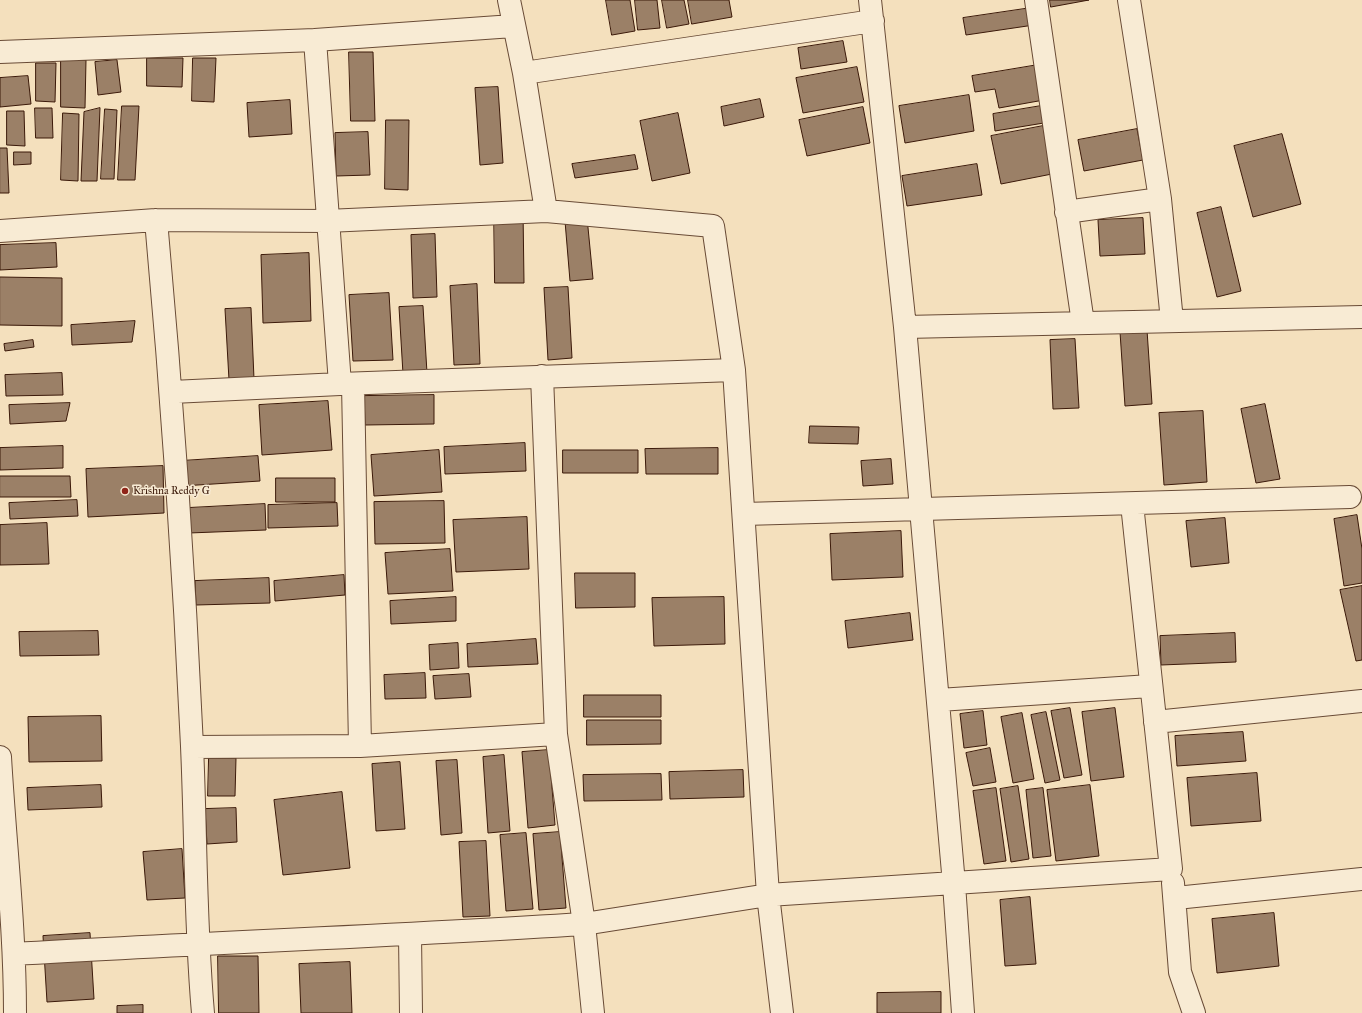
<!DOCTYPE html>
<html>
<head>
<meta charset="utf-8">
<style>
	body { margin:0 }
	canvas { display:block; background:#f4e0bd }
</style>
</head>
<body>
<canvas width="1362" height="1013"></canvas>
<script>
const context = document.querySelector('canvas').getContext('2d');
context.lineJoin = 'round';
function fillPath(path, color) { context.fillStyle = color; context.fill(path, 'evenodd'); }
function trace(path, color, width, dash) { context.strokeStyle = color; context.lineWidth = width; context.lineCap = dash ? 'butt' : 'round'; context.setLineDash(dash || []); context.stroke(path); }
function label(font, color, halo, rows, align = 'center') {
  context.font = font + ' "IM FELL Great Primer",serif'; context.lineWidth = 3; context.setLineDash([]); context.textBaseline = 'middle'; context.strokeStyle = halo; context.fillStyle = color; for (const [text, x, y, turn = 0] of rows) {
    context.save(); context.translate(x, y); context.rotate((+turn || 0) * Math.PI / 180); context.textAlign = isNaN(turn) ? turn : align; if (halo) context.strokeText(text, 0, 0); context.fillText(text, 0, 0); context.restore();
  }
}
const building = new Path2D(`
	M606,0H630L635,31L612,35Z
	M635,0H657L660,28L638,30Z
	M662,0H684L689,24L667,28Z
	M688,0H729L732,17L692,24Z
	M1050,0H1089L1051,7Z
	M1031,8L1034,25L966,35L963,18Z
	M843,41L847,62L801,69L798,48Z
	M349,52H373L375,121H351Z
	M147,58H183L182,87L147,86Z
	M193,58H216L214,102L192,101Z
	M61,59L86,60L85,108L61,107Z
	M117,60L121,92L98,95L95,62Z
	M36,63H56L55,102L36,101Z
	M1038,65L1044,100L999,108L995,89L975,92L972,76Z
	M857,67L864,102L803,113L796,78Z
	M28,76L31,104L0,107V78Z
	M498,87L503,163L480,165L475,88Z
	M969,95L974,131L905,143L899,106Z
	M760,99L764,117L724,126L721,107Z
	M290,100L292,134L249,137L247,103Z
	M1047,105L1050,122L995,131L993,114Z
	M122,106H139L135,180H118Z
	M863,107L870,143L807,156L799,120Z
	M35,108H52L53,138H36Z
	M100,108L97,181H81L84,112Z
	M105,109L117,110L114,179H101Z
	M7,111H24L25,146L7,145Z
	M63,113L79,114L78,181L61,180Z
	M678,113L690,173L652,181L640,121Z
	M386,120H409L408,190L385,189Z
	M1043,126L1052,174L1001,184L991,136Z
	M1137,129L1143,160L1084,171L1078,140Z
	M368,132L370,175L336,176L335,133Z
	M1282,134L1301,204L1253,217L1234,146Z
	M0,148H7L9,193H0Z
	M14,152H31V164L14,165Z
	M635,155L638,169L575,178L572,164Z
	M977,164L982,195L907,206L902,176Z
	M586,207L593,279L570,281L564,209Z
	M1221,207L1241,291L1217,297L1197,213Z
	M494,210H523L524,283H495Z
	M1143,218L1145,254L1100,256L1098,220Z
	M435,234L437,297L413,298L411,235Z
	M56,243L57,267L0,270V245Z
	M309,253L311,321L263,323L261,255Z
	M0,277L62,278V326L0,325Z
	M477,284L480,364L454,365L450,286Z
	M568,287L572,358L548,360L544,288Z
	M389,293L393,360L353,361L349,295Z
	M423,306L427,373L403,374L399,307Z
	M251,308L254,379L229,380L225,309Z
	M135,321L132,342L72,345L71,325Z
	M1147,330L1152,404L1125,406L1120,332Z
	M1075,339L1079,408L1053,409L1050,340Z
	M33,340L34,347L5,351L4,344Z
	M62,373L63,395L6,396L5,375Z
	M434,395V424L365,425L364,396Z
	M328,401L332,450L262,455L259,405Z
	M70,403L66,421L10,424L9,405Z
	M1265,404L1280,479L1256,483L1241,409Z
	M1203,411L1207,482L1164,485L1159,413Z
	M810,426L859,427L858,444L809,443Z
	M525,443L526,471L445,474L444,447Z
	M63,446V468L0,470V448Z
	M718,448V474H646L645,449Z
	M439,450L442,492L374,496L371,455Z
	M563,450H638V473H563Z
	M258,456L260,481L182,486L181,461Z
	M891,459L893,484L863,486L861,461Z
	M163,466L164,513L88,517L86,469Z
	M0,476H70L71,497H0Z
	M276,478H335V502H276Z
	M77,500L78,516L10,519L9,503Z
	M444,501L445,543L375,544L374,502Z
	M337,503L338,526L268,528V505Z
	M265,504L266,530L189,533L188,508Z
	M1357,515L1362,549V583L1344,586L1334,519Z
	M527,517L529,569L456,572L453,520Z
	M1225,518L1229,563L1191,567L1186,521Z
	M47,523L49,564L0,565V525Z
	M901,531L903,577L832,580L830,534Z
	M450,549L453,591L388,594L385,553Z
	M575,573H635V607L576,608Z
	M344,575L345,595L275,601L274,581Z
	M269,578L270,603L196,605L195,581Z
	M1362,586V660L1356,661L1340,590Z
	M456,597V621L391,624L390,601Z
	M724,597L725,644L654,646L652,598Z
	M910,613L913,640L848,648L845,621Z
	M98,631L99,655L20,656L19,632Z
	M1235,633L1236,662L1161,665L1160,636Z
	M536,639L538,664L468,667L467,644Z
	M458,643L459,668L430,670L429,645Z
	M425,673L426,698L385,699L384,675Z
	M469,674L471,697L435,699L433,676Z
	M584,695H661V717H584Z
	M1070,708L1082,775L1064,778L1051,711Z
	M1115,708L1124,777L1091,781L1082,712Z
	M983,711L987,745L964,748L960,714Z
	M1046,712L1060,780L1045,783L1031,715Z
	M1022,713L1034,779L1013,783L1001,717Z
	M101,716L102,761L29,762L28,717Z
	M587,720H661V744L587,745Z
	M1243,732L1246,761L1177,766L1175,736Z
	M990,748L996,782L973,786L966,753Z
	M549,750L555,825L528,828L522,752Z
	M504,755L510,831L488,833L483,757Z
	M209,758H236L235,796H208Z
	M457,760L462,833L441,835L436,761Z
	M400,762L405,829L376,831L372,764Z
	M743,770L744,797L670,799L669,772Z
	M1257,773L1261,821L1191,826L1187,778Z
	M661,774L662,800L584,801L583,775Z
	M101,785L102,807L28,810L27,788Z
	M1090,785L1099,856L1056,861L1047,790Z
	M1018,786L1029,859L1011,862L1000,789Z
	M996,788L1006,861L984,864L973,791Z
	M1043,788L1051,856L1033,858L1026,790Z
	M342,792L350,868L283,875L274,800Z
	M236,808L237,842L207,844L205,809Z
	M560,832L566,908L539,910L533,834Z
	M526,833L533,909L506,911L500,835Z
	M486,841L490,916L463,917L459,842Z
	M182,849L185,898L147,900L143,852Z
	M1030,897L1036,964L1005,966L1000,900Z
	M1274,913L1279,966L1217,973L1212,919Z
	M90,933L94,999L47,1002L43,936Z
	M218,956H258L259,1013H219Z
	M350,962L352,1013H301L299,964Z
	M941,992V1013H877V993Z
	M143,1005V1013H117V1006Z`);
fillPath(building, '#9b8067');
trace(building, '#3b1909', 1);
const street = new Path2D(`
	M509,0L524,73L546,211
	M870,0L905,327L954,884L963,1013
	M1036,0L1083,323
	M1129,0L1160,199L1172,321
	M315,40L513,26
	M0,52L315,40L340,384
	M524,73L873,21
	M1066,212L1160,199
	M156,220C172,395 184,570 192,746C196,835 195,924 203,1013
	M0,231L156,220L327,221L546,211L713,226L734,370L768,895L782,1013
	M905,327L1362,317
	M542,376L556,734L584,924L768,895L1171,869L1132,504
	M353,384L360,746
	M172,392L340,384L734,370
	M744,514L1350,497
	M939,700L1150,686
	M1155,722L1362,701
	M192,747L360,746L556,734
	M0,757C5,843 15,928 15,1013
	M1173,883L1180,972L1194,1013
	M1176,898L1362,879
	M410,935L411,1013
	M15,954C204,943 394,936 584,924L593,1013`);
trace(street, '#694b36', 24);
trace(street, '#f8ebd4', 22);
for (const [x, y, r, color] of [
	[125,491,4,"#8f2418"]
]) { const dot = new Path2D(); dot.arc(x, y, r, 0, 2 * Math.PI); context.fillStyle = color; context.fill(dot); trace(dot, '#f8ebd4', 1.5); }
label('11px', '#3b1909', '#f8ebd4', [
	["Krishna Reddy G",133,491]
], 'left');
</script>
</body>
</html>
